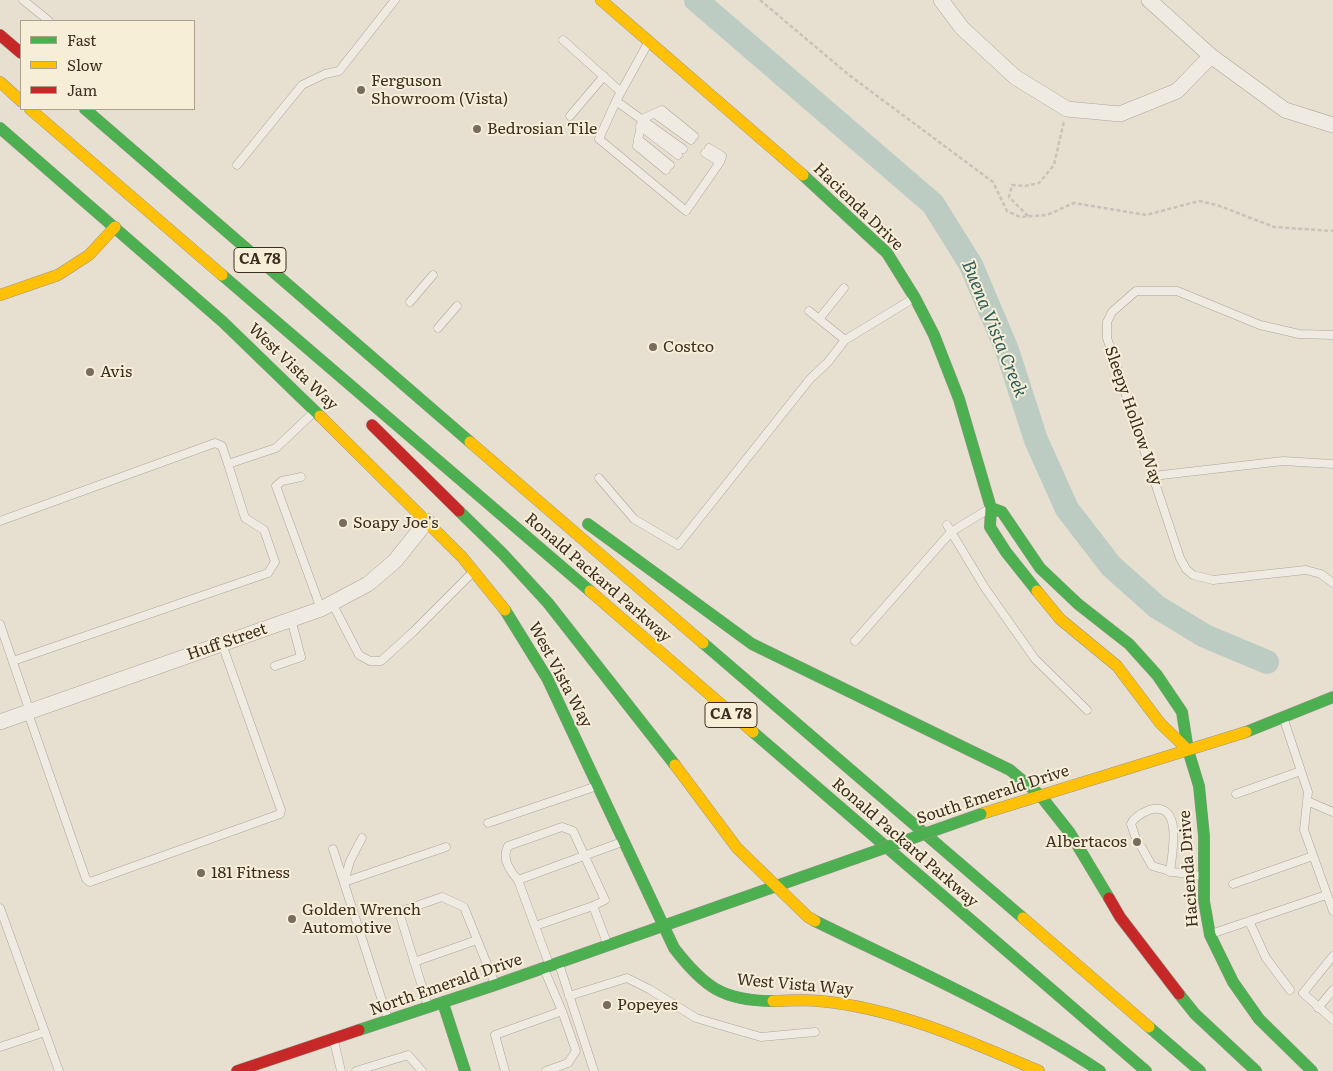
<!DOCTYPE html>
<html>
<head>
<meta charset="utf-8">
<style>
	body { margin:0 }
	#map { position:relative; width:1333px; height:1071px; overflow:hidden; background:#e7e0d1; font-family:Literata,serif }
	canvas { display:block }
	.legend { position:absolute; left:20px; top:20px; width:175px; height:90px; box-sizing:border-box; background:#f7eed8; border:1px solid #ada18e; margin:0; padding:6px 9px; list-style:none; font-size:15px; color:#3d2e20 }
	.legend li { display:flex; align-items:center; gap:10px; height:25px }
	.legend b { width:25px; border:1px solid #ada18e }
</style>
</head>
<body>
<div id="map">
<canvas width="1333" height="1071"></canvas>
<ul class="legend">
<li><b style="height:6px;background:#4caf50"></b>Fast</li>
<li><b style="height:6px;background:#ffc107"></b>Slow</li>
<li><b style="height:6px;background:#c62828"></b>Jam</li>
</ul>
</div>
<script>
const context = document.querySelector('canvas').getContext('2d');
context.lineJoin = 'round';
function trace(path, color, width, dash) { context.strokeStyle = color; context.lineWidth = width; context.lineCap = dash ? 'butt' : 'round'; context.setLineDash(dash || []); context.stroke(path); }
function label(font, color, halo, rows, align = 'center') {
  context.font = font + ' Literata,serif'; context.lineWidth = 4; context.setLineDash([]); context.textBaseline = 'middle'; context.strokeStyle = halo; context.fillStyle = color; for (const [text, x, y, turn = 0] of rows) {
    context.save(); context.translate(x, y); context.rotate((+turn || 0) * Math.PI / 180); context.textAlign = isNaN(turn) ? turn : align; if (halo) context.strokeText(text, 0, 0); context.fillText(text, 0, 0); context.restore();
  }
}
trace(new Path2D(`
	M696,0L933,204L971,265L1007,350L1036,440L1067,509L1111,566L1157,607L1205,636L1267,662`), '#bcccc2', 24);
const lane = new Path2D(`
	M23,0L49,21
	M563,40L621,92
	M648,43L616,101L599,139L686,211L720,162L722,156L709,148
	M616,101L683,149
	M655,114L691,140
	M570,116L604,76
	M642,119L637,146L666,170
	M642,119L662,110L694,136
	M640,126L678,155
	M638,139L670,165
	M705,153L720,162
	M237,165L302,85L325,74L339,71L395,0
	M410,302L433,275
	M809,311L845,340
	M819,319L844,288
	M438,328L457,306
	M1333,335L1299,334L1260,325L1177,291H1136L1112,312L1107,322V338L1180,558L1186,569L1193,575L1213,580L1306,570L1321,574L1333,583
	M1153,476L1283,461L1333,464
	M301,477L282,481L276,486L321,609
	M599,478L634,519L678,545L810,379L828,362L845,340L914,298
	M0,521L215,443L222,446L228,464L276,448L315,411
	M947,525L985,588L1035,659L1087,710
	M332,603L359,655L370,661H381L413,632L472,573
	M0,624L30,712
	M855,641L951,532L987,510
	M13,661L268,573L275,562L264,530L245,518L228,464
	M275,666L301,657L291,619
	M28,713L86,879L90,882L280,814L281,810L222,644
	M1283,717L1308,792L1304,830L1333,911
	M1236,794L1301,771
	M1307,801L1333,812
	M488,823L597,786
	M1135,836L1131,824C1134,817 1142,813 1149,810C1184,800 1172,854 1170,872
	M1142,848L1152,866L1173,872L1202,876
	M333,849L388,1019
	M518,880C509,870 501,858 508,846L562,827L573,831L605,900L593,906
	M344,882L446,847
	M344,882L350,861L362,838
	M1233,884L1313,856
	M0,908L59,1071
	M1249,921L1266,958L1290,990
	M535,926L593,906L607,943
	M1211,934L1326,895
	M1333,956L1303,993L1333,1020
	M414,962L477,940
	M549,964L518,880L622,842
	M559,964L594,1071
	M569,996L627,978L649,989L696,1018L716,1024L761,1037L815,1032
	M428,1006L399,912L442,897L464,907L495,984
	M1318,1008L1333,990
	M334,1041L341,1071
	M0,1047L45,1032
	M356,1071L408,1055L422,1071
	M505,1071L495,1035L562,1011L544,969
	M546,1071L568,1063L576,1051L562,1011`);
const street = new Path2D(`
	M941,0L962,28L1015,77L1067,109L1120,114L1177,91L1211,56
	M1149,0L1211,56L1285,110L1333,125
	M0,722L321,609L368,584L395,561L427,521`);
const fast = new Path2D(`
	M85,109L470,442
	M0,128L223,322L320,416
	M803,175L887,253L915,298L934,335L959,399L991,508L990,527L1006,552L1037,591
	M222,275L590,591
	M991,508L1002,512L1040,568L1078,604L1129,644L1157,675L1182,712L1188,750L1199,786L1204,836V901L1210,935L1233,982L1259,1019L1312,1071
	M459,511L503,554L548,603L675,765
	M588,524L752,644L1010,770L1040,795L1070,833L1109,898
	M505,610L547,678L674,948C704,987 723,1001 773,1001
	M703,643L1023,918
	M753,732L1146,1071
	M1246,732L1333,697
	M815,921C911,968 1011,1012 1100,1071
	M1179,994L1195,1014L1256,1071
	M443,1003L465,1071
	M1149,1027L1200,1071
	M359,1030L495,985L856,858`);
const slow = new Path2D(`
	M601,0L803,175
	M0,82L21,101
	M30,109L222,275
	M0,295L58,275L89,255L115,227
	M320,416L462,557L505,610
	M470,442L703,643
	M590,591L753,732
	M1037,591L1060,619L1117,666L1160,723L1188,750
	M675,765L737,848L808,917L815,921
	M981,814L1246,732
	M1023,918L1149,1027
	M773,1001C788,1001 803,999 819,1001C896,1008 969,1041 1039,1071`);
const jam = new Path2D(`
	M0,35L21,53
	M372,425L459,511
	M1109,898L1120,917L1179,994
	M237,1071L359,1030`);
trace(lane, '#ada599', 9);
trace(street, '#ada599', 16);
trace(fast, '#9c958a', 12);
trace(slow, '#9c958a', 12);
trace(jam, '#9c958a', 12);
trace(new Path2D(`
	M760,0L849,75L993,182L1007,211L1020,217L1047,215L1074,203L1146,215L1199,201L1217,205L1274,227L1333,231
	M1028,216L1009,197L1012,185L1025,186L1039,183L1054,165L1064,121`), '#c8c2b9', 2.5, [4, 2.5]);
trace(lane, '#efebe3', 8);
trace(street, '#efebe3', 15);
trace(fast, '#4caf50', 11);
trace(slow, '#ffc107', 11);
trace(jam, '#c62828', 11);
const fastBridge = new Path2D(`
	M856,858L981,814`);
trace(fastBridge, '#9c958a', 12, []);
trace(fastBridge, '#4caf50', 11);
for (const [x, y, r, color] of [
	[361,90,5,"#786c5e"],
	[477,129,5,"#786c5e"],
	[653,347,5,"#786c5e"],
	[90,372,5,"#786c5e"],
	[343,523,5,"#786c5e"],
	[1137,842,5,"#786c5e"],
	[201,873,5,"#786c5e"],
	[292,919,5,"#786c5e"],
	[607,1005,5,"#786c5e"]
]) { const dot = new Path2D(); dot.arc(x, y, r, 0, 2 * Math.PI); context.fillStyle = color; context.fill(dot); trace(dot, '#f7eed8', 2); }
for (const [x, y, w] of [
	[260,260,52],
	[731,715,52]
]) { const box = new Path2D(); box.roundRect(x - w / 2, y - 12.5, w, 25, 4); context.fillStyle = '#f7eed8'; context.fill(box); trace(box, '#3d2e20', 1); }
label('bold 15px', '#3d2e20', null, [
	["CA 78",260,260],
	["CA 78",731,715]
]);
label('16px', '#3d2e20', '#f7eed8', [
	["Ferguson",371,81],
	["Showroom (Vista)",371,99],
	["Bedrosian Tile",487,129],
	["Costco",663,347],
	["Avis",100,372],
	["Soapy Joe's",353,523],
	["Albertacos",1127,842,"right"],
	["181 Fitness",211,873],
	["Golden Wrench",302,910],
	["Automotive",302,928],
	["Popeyes",617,1005]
], 'left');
label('16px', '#3d2e20', '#f7eed8', [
	["Hacienda Drive",858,207,44],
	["West Vista Way",293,367,44],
	["Sleepy Hollow Way",1133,416,71],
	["Ronald Packard Parkway",598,578,41],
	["Huff Street",227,642,-19],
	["West Vista Way",560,675,62],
	["South Emerald Drive",993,795,-18],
	["Ronald Packard Parkway",905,843,41],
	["Hacienda Drive",1189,869,-94],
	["North Emerald Drive",446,985,-19],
	["West Vista Way",795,985,5]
]);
label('italic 18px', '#2f5d5a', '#f7eed8', [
	["Buena Vista Creek",994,329,68]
]);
</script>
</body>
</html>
